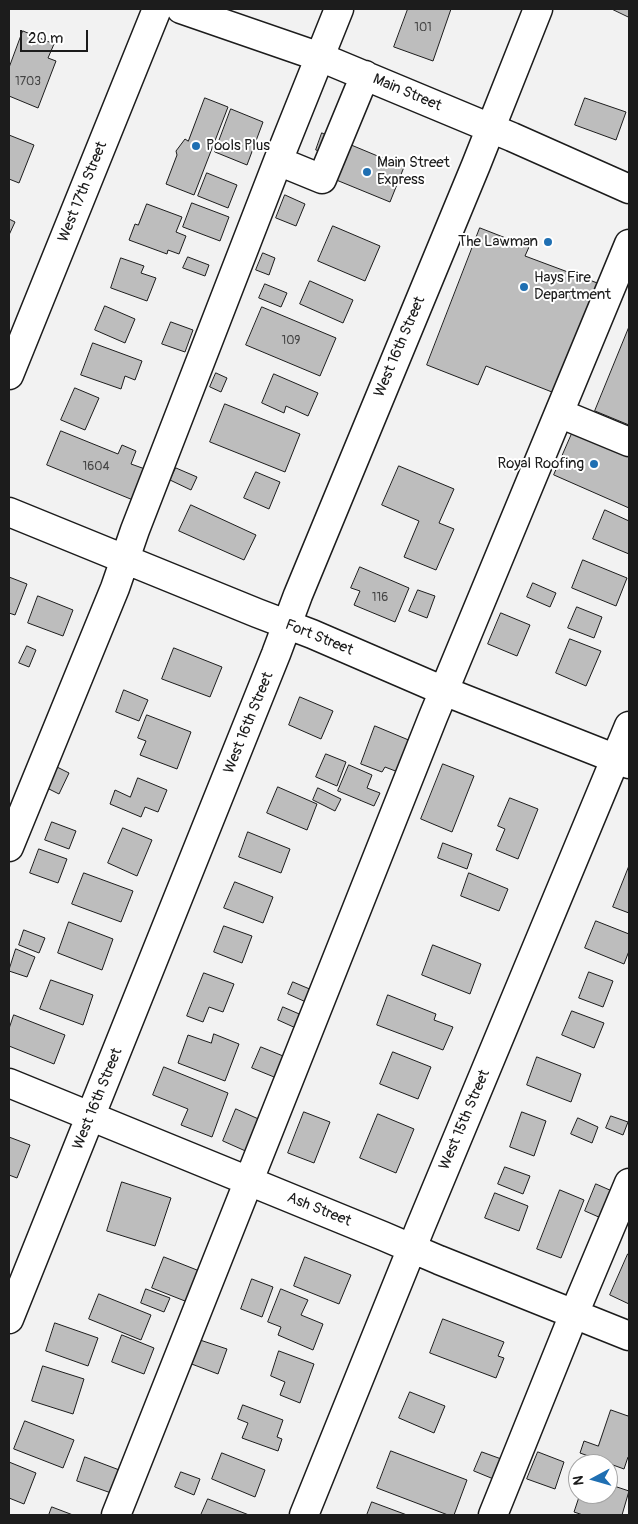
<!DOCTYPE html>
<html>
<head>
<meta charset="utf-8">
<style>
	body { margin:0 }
	#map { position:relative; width:638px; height:1524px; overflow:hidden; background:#f2f2f2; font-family:Pangolin,sans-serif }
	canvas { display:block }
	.frame { position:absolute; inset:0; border:10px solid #1c1c1c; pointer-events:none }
	.north { position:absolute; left:568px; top:1454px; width:50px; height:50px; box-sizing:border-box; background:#fff; border:1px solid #a4a4a4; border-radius:50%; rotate:264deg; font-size:14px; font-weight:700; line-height:20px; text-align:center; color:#1c1c1c }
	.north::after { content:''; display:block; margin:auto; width:18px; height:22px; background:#1f6fb2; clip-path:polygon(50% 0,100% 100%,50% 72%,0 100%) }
	.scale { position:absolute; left:20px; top:30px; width:68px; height:22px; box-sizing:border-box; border:2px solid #1c1c1c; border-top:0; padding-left:6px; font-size:15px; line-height:18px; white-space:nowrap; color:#1c1c1c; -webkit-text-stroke:4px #fff; paint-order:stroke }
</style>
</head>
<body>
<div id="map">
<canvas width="638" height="1524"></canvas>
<div class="frame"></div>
<div class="north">N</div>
<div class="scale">20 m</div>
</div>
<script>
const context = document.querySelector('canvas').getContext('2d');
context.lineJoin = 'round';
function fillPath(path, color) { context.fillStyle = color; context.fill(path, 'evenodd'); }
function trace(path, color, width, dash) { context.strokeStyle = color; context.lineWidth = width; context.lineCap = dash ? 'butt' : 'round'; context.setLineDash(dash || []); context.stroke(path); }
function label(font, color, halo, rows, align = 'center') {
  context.font = font + ' Pangolin,sans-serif'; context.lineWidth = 4; context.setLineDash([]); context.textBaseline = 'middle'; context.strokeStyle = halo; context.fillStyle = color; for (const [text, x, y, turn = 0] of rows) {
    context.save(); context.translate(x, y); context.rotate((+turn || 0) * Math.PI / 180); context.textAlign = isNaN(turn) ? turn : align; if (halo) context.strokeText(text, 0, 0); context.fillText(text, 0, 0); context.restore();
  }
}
const building = new Path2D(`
	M408,9H451L433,61L394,47Z
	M612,9H629V17Z
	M23,31L54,44L48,58L56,61L38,108L9,96V68Z
	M205,98L228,107L194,195L166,184L177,155L176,151L185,139L188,141Z
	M585,98L626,112L616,140L575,125Z
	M231,109L263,122L247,165L215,152Z
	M322,133L337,140L331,156L316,150Z
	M9,135L34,145L19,183L9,179Z
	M344,142L404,167L390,202L329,177Z
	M207,173L237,185L228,208L198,196Z
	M285,195L305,204L296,226L276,218Z
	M192,203L229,217L220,241L183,227Z
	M147,204L182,217L176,232L186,236L179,254L168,250L167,254L129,240L135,224L138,225Z
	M9,219L15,222L9,235Z
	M333,226L380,246L365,281L318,261Z
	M480,228L529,247L525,256L600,284L557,394L486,366L478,385L427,365Z
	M263,253L275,258L269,275L256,270Z
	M188,257L209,265L205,276L183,268Z
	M121,258L144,266L141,273L156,278L147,301L111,288Z
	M310,281L353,300L343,323L300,304Z
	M265,284L287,293L281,307L259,298Z
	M105,306L135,319L125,343L95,330Z
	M262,307L336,338L320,376L246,345Z
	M171,322L193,330L185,352L162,344Z
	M629,327V425L595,411Z
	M93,343L142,361L135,380L125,376L121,389L81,375Z
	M216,373L227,378L221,392L210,387Z
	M274,374L318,393L308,416L286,406L284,413L262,403Z
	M75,388L99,398L85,430L61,420Z
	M225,404L300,434L285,472L210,442Z
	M574,429L629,453V508L554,475Z
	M61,431L118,454L122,445L136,451L131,464L145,469L133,500L47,465Z
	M399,466L454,489L439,523L454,529L436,570L404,557L419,521L382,505Z
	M176,468L197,477L191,490L170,480Z
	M256,472L280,482L269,509L244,498Z
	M191,505L256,535L244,560L179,531Z
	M605,510L629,521V554L593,539Z
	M583,560L627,578L616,606L572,588Z
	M360,567L409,588L395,622L354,605L360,591L351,588Z
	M9,577L27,584L15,615L9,613Z
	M533,583L556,593L550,607L527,597Z
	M418,590L435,596L427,618L409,611Z
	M38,596L73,610L63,636L28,623Z
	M577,607L602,617L594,638L568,628Z
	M501,613L530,625L517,656L488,644Z
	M570,639L601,651L586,686L556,673Z
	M27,646L36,650L29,667L19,663Z
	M174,648L222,667L210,697L162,679Z
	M124,690L148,700L139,721L116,712Z
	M300,697L333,711L321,739L289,725Z
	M147,715L191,732L177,769L140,755L146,741L138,738Z
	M375,726L411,741L398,772L385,767L382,772L361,764Z
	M326,754L346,762L337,786L316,777Z
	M443,764L474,776L452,832L421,819Z
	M349,765L372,775L367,788L380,793L374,806L338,791Z
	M55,766L69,773L59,794L45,787Z
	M138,778L167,790L158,812L145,807L141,817L110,804L115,790L130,797Z
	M278,787L317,804L307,830L267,813Z
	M318,788L341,799L335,811L313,800Z
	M510,798L538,809L518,859L496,850L505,829L498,826Z
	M52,822L76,831L69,849L45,840Z
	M123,828L152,840L137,876L108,863Z
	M248,832L290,849L281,873L239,857Z
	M443,843L472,854L467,869L438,858Z
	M39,849L67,859L58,883L30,873Z
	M629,866V913L613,907Z
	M84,873L133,891L121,922L72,904Z
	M469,873L508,889L499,911L461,896Z
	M235,882L273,897L263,923L224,908Z
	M596,921L629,934V951L624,964L585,948Z
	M69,922L113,939L102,970L58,953Z
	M224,926L252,936L242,963L214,952Z
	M24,930L45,938L39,953L19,945Z
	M433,945L481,964L470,994L422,975Z
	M16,949L35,957L27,977L9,971Z
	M589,972L613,981L603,1007L579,998Z
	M204,973L234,984L223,1012L209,1007L203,1022L187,1016Z
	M51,980L93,995L83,1025L40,1009Z
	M293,982L312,990L306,1002L288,994Z
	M388,995L436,1014L434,1020L453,1027L443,1050L377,1025Z
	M283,1007L304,1016L298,1029L278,1020Z
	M572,1011L604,1023L594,1048L562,1035Z
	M14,1015L65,1035L54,1064L9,1046V1029Z
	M214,1034L239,1044L225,1081L178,1063L188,1035L211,1043Z
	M261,1047L288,1058L279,1079L252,1068Z
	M393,1052L431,1067L418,1099L380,1084Z
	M537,1057L581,1074L571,1102L527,1085Z
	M164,1067L228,1093L212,1137L181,1125L188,1109L153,1095Z
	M236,1109L263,1121L250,1153L223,1141Z
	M304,1112L330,1122L314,1163L288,1153Z
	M522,1112L546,1121L534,1156L510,1147Z
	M378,1114L414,1129L396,1173L360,1158Z
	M611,1116L628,1122L623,1135L606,1128Z
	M578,1118L598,1127L592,1143L571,1134Z
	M9,1137L30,1145L17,1178L9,1175Z
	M505,1167L530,1176L523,1194L498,1184Z
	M122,1182L171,1198L155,1246L107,1231Z
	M596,1184L612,1191L601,1218L585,1211Z
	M560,1190L584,1200L561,1258L537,1249Z
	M495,1193L528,1206L519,1231L485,1218Z
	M628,1254H629V1304L610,1295Z
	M164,1257L202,1272L190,1303L152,1288Z
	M305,1257L351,1275L339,1304L294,1286Z
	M252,1279L273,1287L262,1317L241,1309Z
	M146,1289L170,1298L164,1312L141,1303Z
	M281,1289L308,1300L301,1315L323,1324L313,1350L278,1335L281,1327L268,1322Z
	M99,1294L151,1315L141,1340L89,1319Z
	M443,1319L504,1342L498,1356L504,1358L496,1378L430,1353Z
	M55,1323L98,1338L88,1366L46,1351Z
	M122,1335L154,1348L144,1374L112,1362Z
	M197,1339L227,1349L218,1374L189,1363Z
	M279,1351L314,1364L300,1403L280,1395L285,1382L271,1376Z
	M43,1366L84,1379L73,1414L32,1401Z
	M410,1392L445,1406L434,1433L399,1418Z
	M243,1405L283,1420L277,1437L282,1439L278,1451L242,1438L248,1423L238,1419Z
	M611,1410L628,1416L629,1414V1458L628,1457L624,1469L580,1453L584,1441L598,1446Z
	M25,1421L74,1440L63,1468L14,1449Z
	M391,1451L467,1480L454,1515H448L377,1488Z
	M482,1452L504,1460L496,1480L474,1471Z
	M538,1452L564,1462L555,1489L527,1479Z
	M222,1453L265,1470L255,1497L212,1479Z
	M85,1457L122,1471L114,1494L77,1481Z
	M9,1462L36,1473L24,1504L9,1498Z
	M181,1472L200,1479L194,1495L175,1487Z
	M608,1484L629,1491L622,1515H583L574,1512L580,1494H608Z
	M208,1499L249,1515H201Z
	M372,1502L407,1515H367Z
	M52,1507L73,1515H49Z`);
fillPath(building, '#bdbdbd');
trace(building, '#1c1c1c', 1);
const minor = new Path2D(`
	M181,9L320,57L512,137L629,189
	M278,161L322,179L365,75
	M9,375L157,9
	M559,413L629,442
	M9,512L257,613L312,634L444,691L629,764
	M9,847L115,588L135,530L278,161L339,9
	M9,1083L383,1236L439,1260L629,1336
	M9,1319L276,654L298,595L476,165L538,9
	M116,1515L433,717L629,244
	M304,1515L420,1228L629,726
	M493,1515L574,1314L629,1183`);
trace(minor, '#1c1c1c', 31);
trace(minor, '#fff', 28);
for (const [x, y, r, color] of [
	[196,146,5,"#1f6fb2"],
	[367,172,5,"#1f6fb2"],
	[548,242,5,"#1f6fb2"],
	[524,287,5,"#1f6fb2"],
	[594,464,5,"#1f6fb2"]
]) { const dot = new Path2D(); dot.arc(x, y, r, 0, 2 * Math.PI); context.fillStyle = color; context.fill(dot); trace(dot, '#fff', 2); }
label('12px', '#444', null, [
	["101",423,28],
	["1703",28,82],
	["109",291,341],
	["1604",96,467],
	["116",380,598]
]);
label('15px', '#1c1c1c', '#fff', [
	["Main Street",407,93,23],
	["West 17th Street",83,192,-68],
	["West 16th Street",400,347,-67],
	["Fort Street",319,638,22],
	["West 16th Street",249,723,-68],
	["West 16th Street",98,1099,-68],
	["West 15th Street",465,1120,-67],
	["Ash Street",319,1210,22]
]);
label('15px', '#1c1c1c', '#fff', [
	["Pools Plus",206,146],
	["Main Street",377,163],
	["Express",377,180],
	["The Lawman",538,242,"right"],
	["Hays Fire",534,278],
	["Department",534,295],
	["Royal Roofing",584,464,"right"]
], 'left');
</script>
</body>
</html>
